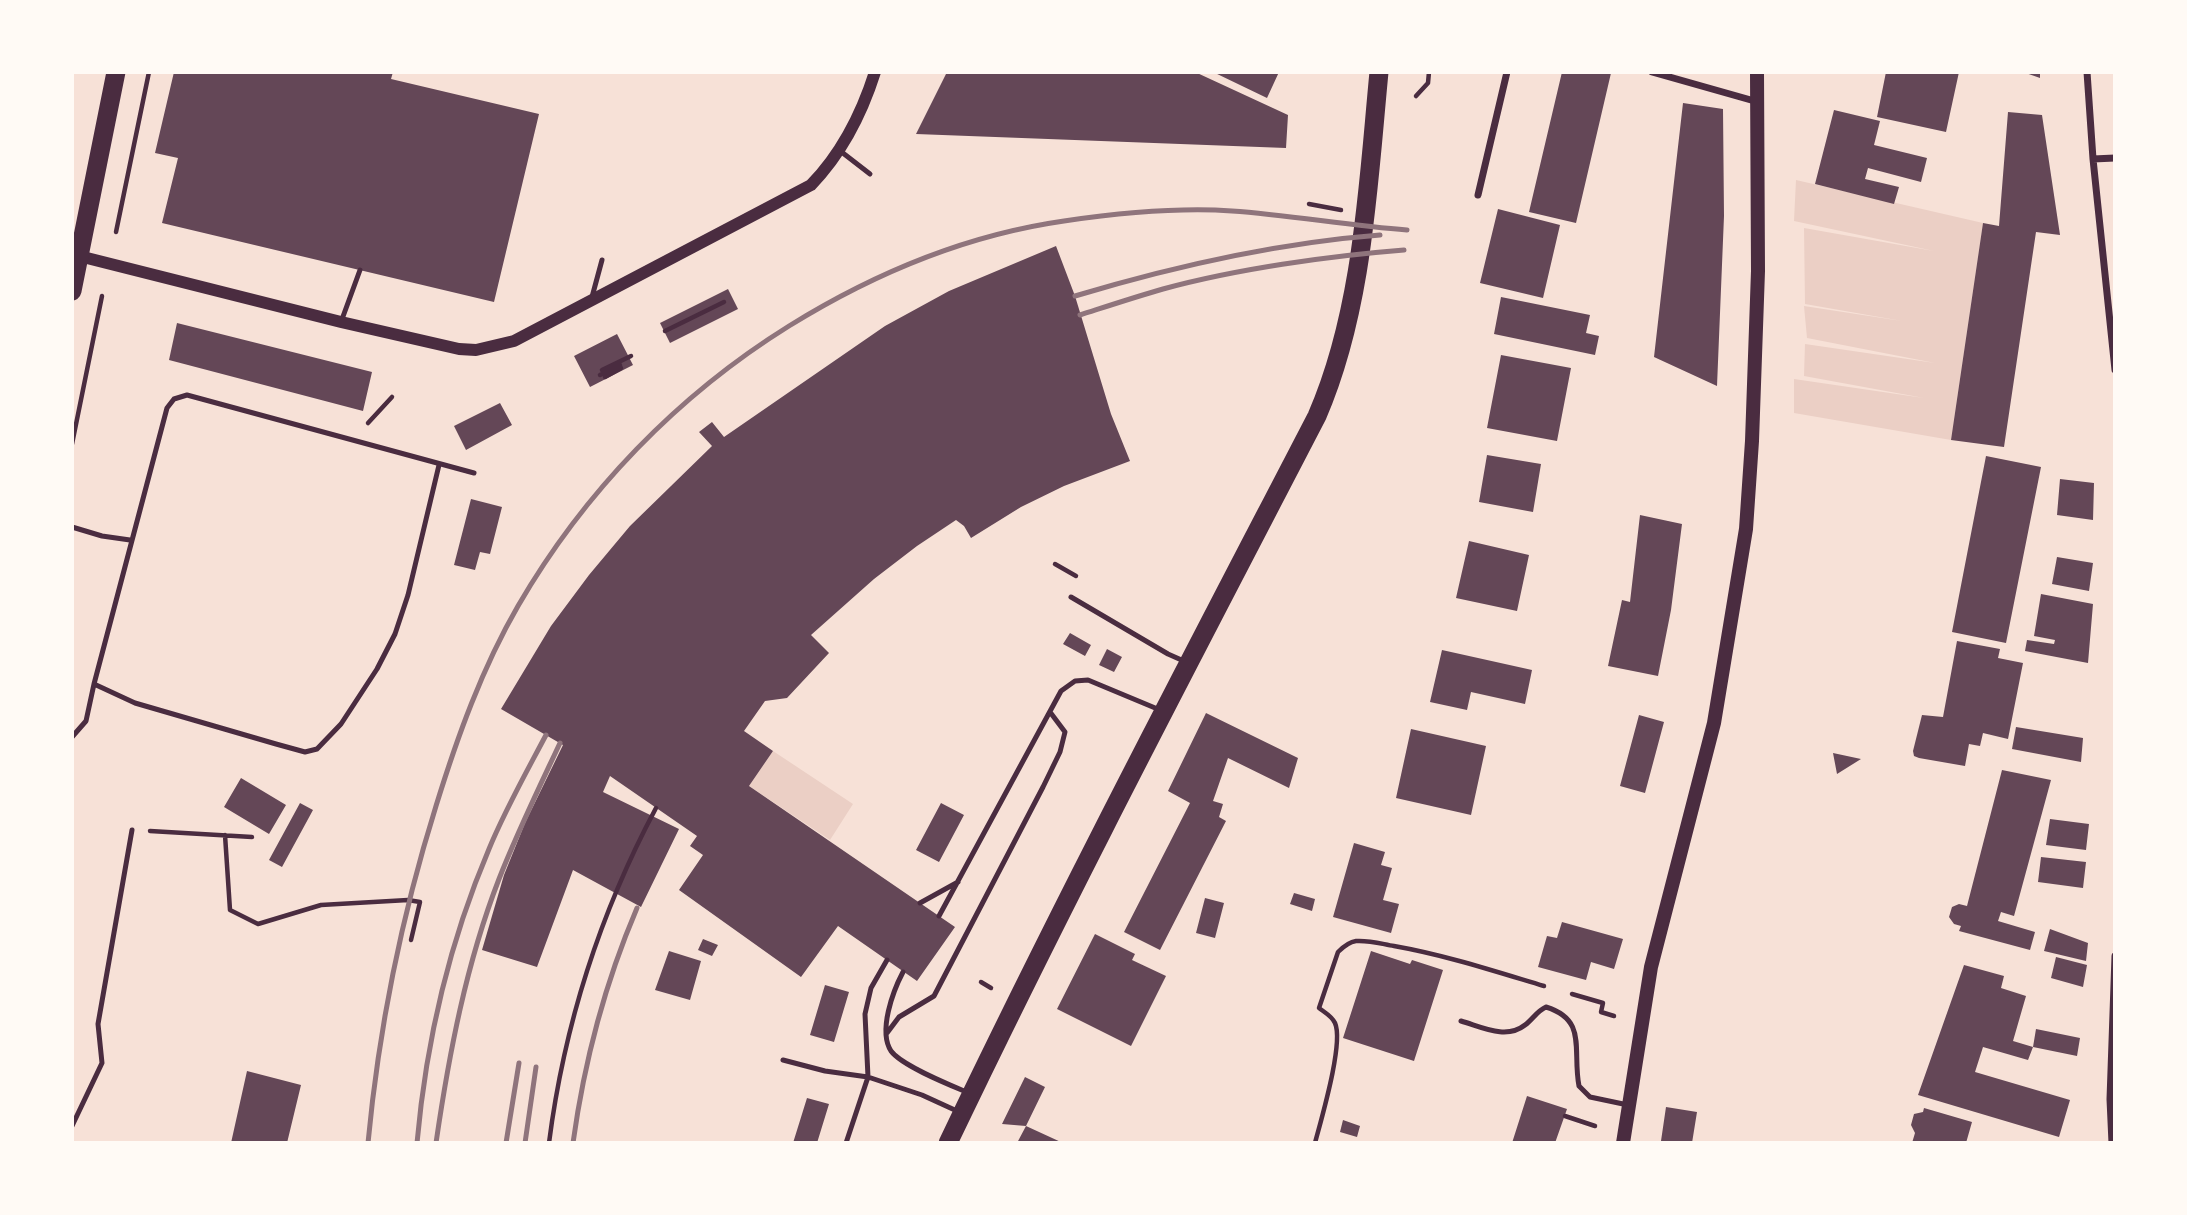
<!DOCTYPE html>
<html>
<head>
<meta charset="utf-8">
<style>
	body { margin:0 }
	#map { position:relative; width:2187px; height:1215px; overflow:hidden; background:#f7e1d7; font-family:Cabin,sans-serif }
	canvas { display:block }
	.frame { position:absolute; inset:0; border:74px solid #fffaf5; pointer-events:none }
</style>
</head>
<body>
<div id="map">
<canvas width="2187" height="1215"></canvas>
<div class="frame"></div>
</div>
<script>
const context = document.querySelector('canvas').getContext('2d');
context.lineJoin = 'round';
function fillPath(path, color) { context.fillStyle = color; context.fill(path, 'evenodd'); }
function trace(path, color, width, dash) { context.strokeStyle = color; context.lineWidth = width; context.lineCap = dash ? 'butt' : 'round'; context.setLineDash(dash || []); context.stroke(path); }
fillPath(new Path2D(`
	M1796,180L1983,223L1951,440L1794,413V379L1924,398L1804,376L1805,344L1935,363L1807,338L1804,306L1902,321L1805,304L1804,228L1934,251L1794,221Z
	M773,751L853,804L830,840L749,786Z`), '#ebcfc5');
fillPath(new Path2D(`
	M174,72H393L391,79L539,114L494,302L162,223L178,158L155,153Z
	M947,72H1195L1288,115L1286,148L916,134Z
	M1213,72H1279L1267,98Z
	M1562,72L1611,73L1576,223L1529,212Z
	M1886,72H1959L1946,132L1877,117Z
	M2023,72H2040V78Z
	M1683,103L1723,109L1724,216L1717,386L1654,357Z
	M1834,110L1880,121L1874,145L1927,158L1921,182L1868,168L1865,179L1899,187L1894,204L1815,184Z
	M2008,112L2042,115L2060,235L2036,232L2004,447L1951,440L1983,223L1999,226Z
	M1498,209L1560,225L1543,298L1480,283Z
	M1056,246L1075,296L1111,414L1130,461L1064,486L1021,507L971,538L964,526L956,520L917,546L874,579L811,635L829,653L787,698L765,701L744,731L773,751L749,786L955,927L917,981L838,926L801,977L679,890L703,855L690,846L697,836L610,776L603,792L679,829L641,907L573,870L537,967L482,950L504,875L525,823L563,745L501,709L551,626L589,575L630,526L712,446L699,432L712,422L724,437L885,326L949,291Z
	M728,289L738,309L670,343L660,323Z
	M1501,297L1590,315L1586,333L1599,336L1595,355L1494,334Z
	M177,323L372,372L363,411L169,360Z
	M617,334L633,365L590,387L574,356Z
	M1501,355L1571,368L1557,441L1487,428Z
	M500,403L512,425L466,450L454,426Z
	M1487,455L1541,464L1533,512L1479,502Z
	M1986,456L2041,467L2006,643L1952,632Z
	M2060,479L2094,483L2093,520L2057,515Z
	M471,499L502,507L490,554L480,552L475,570L454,565Z
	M1640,515L1682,524L1671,610L1658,676L1608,666L1622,600L1630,602Z
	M1469,541L1529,555L1517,611L1456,598Z
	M2057,557L2093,563L2089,591L2052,584Z
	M2041,594L2093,604L2088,663L2025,651L2027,640L2054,644L2055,640L2034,636Z
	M1070,633L1091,645L1085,656L1063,644Z
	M1957,641L2000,649L1998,658L2023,663L2008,739L1983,733L1980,746L1969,744L1965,766L1919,758L1914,756L1913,751L1922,715L1943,717Z
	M1107,649L1122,657L1114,672L1099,665Z
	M1442,650L1532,670L1525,704L1471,692L1467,710L1430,702Z
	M1206,713L1298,758L1289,788L1228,758L1213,801L1223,804L1219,817L1226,821L1160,950L1124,932L1190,803L1168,791Z
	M1639,715L1664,722L1645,793L1620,786Z
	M2016,727L2083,738L2081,762L2012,749Z
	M1411,729L1486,746L1471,815L1396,798Z
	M1833,753L1861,759L1837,774Z
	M2002,770L2051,780L2014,916L2001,912L1998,921L2035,932L2030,950L1959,931L1961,926L1954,924L1949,917L1952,907L1959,904L1967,906Z
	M241,778L286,805L269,834L224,807Z
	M300,803L313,810L282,867L269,860Z
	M941,803L964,815L939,862L916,850Z
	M2050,819L2089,824L2086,850L2046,845Z
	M1354,843L1385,852L1381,865L1392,868L1383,900L1399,904L1391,933L1333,917Z
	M2041,857L2086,862L2083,888L2038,882Z
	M1294,893L1315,899L1312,911L1290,904Z
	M1205,898L1224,903L1215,938L1196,933Z
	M1562,922L1623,939L1614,969L1591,962L1586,980L1538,967L1547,936L1557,938Z
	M2050,929L2088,943L2086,961L2044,951Z
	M1095,934L1135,954L1132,960L1166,976L1131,1046L1057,1009Z
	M703,939L718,945L712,956L698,950Z
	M669,951L701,961L690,1000L655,990Z
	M1371,951L1410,964L1412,960L1443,970L1414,1061L1343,1038Z
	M2056,957L2087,965L2083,987L2051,978Z
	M1964,965L2004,976L2001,988L2026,996L2013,1041L2033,1047L2028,1060L1983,1047L1975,1072L2070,1100L2059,1137L1918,1095Z
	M825,985L849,992L834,1042L810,1035Z
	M2036,1029L2080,1038L2077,1056L2033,1047Z
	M247,1071L301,1085L287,1143H231Z
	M1025,1077L1045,1087L1026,1126L1002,1124Z
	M1527,1096L1567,1109L1555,1143H1512Z
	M807,1098L829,1104L817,1143H793Z
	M1666,1107L1697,1112L1692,1143L1661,1141Z
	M1924,1108L1972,1122L1966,1143H1912L1915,1133L1911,1125L1914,1114L1923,1112Z
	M1343,1120L1360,1126L1357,1137L1340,1132Z
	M1026,1126L1063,1143H1017Z`), '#644757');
trace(new Path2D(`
	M1416,96L1428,83L1429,72
	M1309,204L1341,210
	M116,232L149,72
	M665,331L724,302
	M602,370L631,356
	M600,375L620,365
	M605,377L621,368
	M368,423L392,397
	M72,444L102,296
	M1055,564L1076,576
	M150,831L252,837
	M225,835L230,910L258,924L321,905L408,900L420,902L411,940
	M981,982L991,988
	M1572,994L1603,1003L1601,1012L1614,1016
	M1565,1116L1595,1126
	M549,1143C564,1026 600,913 656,808
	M1315,1143C1321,1120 1344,1043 1335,1023C1332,1016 1324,1012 1319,1008L1338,952C1343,947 1349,942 1356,941C1369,940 1382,944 1394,946C1445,955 1494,971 1544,986`), '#4a2c40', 4.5);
trace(new Path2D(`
	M839,150L870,174
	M592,297L602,260
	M341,322L360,270
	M439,465L408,595L395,634L377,669L341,724L317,749L305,752L276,744L135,703L94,684L167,408L174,399L187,395L474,473
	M72,527L102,536L130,540
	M1071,597L1168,654L1186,662
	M72,737L86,721L94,684
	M920,903L958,882
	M939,916L1061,691L1075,681L1088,680L1160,710
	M903,972C893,991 878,1031 891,1051C902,1066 950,1085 969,1093
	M1461,1021C1482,1027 1506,1040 1525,1025C1533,1019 1537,1011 1546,1007C1588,1020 1572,1050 1579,1086L1590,1097L1628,1105
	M887,1033L899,1017L934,996L1043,787L1060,752L1065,732L1050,712
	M783,1060L825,1071L868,1077L922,1095L957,1111
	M72,1126L102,1063L98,1024L132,830
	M846,1143L868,1077L865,1014L871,988L887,960`), '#4a2c40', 5);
trace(new Path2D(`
	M1652,72L1758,102
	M2087,72L2093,159L2115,370
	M2093,159L2115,158
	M1478,195L1507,72
	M2112,1143L2110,1099L2115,956`), '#4a2c40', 7);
trace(new Path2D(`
	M79,256L341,322L459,349L476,350L514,341L811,185C842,153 862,113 875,72`), '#4a2c40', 12);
trace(new Path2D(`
	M1623,1143L1651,967L1714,723L1746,529L1752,441L1758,271L1757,72`), '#4a2c40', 14);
trace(new Path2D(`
	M72,291L116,72
	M948,1143C1065,898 1192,657 1317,416C1363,310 1368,185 1379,72`), '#4a2c40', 19);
trace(new Path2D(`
	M1075,296C1175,266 1276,243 1380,235
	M1080,315C1108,306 1135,297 1163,289C1236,269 1328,256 1404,250
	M368,1143C379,1026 401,918 436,806C457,738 482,668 518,606C584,492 678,395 789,326C873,274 966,235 1064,221C1119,213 1176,207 1232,211C1291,215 1349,226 1407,230
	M417,1143C426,1042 449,943 489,849C505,810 526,773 546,735
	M436,1143C449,1054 466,964 499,879C517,833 539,788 560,743
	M506,1143L519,1063
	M525,1143L536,1067
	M573,1143C584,1063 605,983 637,908`), '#8f747c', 5);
</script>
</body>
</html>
